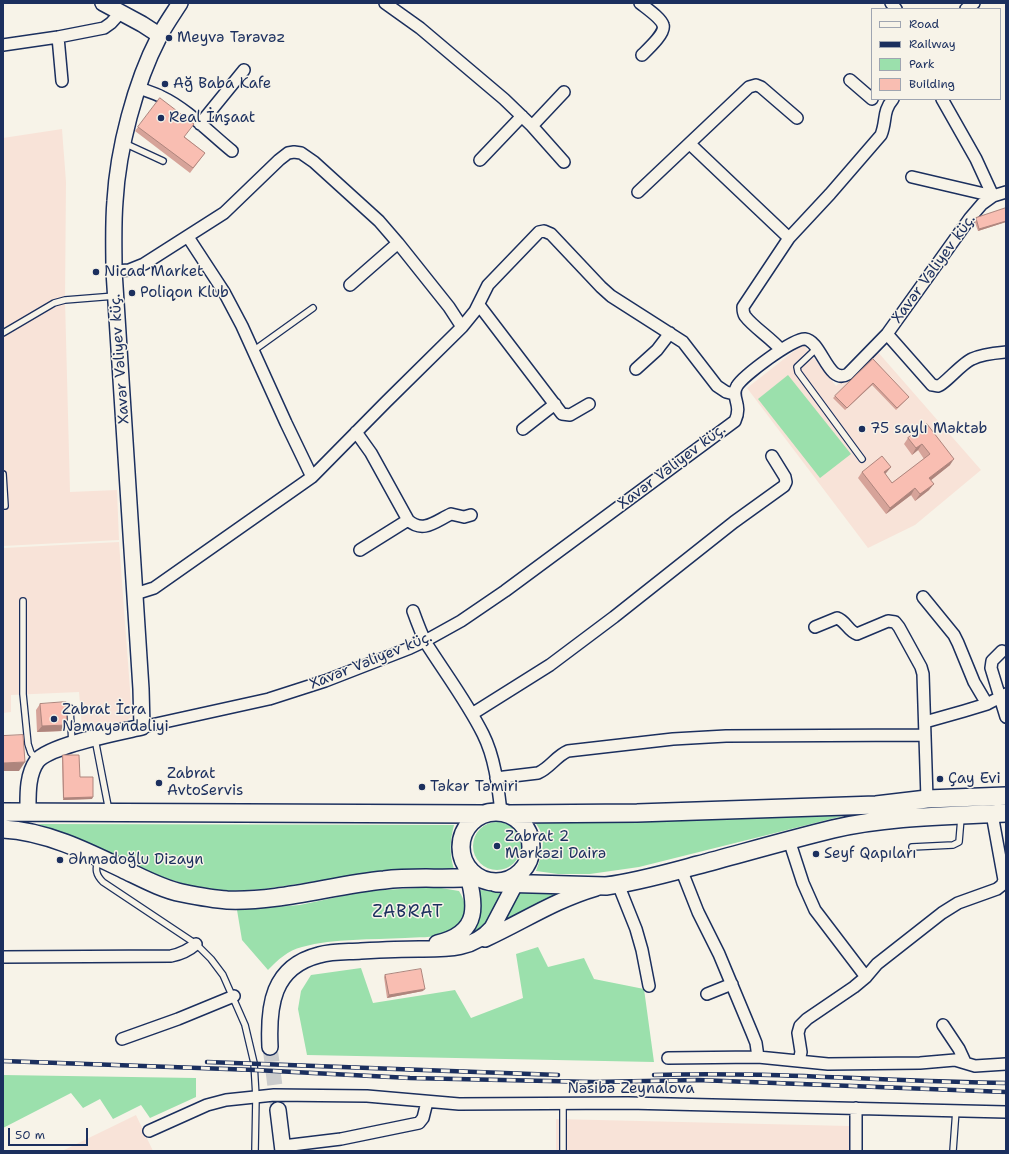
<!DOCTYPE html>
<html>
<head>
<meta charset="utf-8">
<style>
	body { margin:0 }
	#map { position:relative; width:1009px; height:1154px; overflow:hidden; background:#f7f3e8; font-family:"Shantell Sans",sans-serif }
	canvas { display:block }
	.frame { position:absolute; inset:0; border:4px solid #1b2f5e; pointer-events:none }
	.legend { position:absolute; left:871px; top:8px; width:130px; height:92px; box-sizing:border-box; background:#f7f3e8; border:1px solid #9fa5b1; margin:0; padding:5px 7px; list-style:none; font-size:12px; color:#1b2f5e }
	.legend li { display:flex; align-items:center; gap:8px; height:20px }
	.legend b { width:20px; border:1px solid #9fa5b1 }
	.scale { position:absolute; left:8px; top:1128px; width:80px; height:18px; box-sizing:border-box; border:2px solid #1b2f5e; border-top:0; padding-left:5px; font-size:12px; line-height:14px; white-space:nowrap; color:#1b2f5e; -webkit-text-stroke:3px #f7f3e8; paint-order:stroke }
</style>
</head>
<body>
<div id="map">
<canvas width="1009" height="1154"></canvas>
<div class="frame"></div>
<ul class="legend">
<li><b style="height:5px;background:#f7f3e8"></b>Road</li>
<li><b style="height:5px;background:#1b2f5e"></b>Railway</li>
<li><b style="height:11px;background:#9be0ac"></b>Park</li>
<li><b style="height:11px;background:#f9beb2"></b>Building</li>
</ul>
<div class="scale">50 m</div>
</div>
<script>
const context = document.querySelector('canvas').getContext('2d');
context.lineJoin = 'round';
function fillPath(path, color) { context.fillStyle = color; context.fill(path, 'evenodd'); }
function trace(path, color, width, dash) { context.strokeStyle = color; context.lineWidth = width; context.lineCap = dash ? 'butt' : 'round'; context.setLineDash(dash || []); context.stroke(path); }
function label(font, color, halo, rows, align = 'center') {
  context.font = font + ' "Shantell Sans",sans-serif'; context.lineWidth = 3; context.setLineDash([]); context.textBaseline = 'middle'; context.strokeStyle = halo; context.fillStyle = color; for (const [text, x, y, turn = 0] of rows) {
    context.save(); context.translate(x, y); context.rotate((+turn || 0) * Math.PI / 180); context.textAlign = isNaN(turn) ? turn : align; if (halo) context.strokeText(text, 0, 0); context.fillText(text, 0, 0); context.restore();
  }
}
fillPath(new Path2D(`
	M62,129L66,182L65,300L70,492L117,490L119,540L3,546V138Z
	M803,344L836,386L877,351L981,470L915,525L868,548L747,388Z
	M119,542L132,716L121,726L82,728L79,692L11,695V712L3,713V548Z
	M136,1115L153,1151H62Z
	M556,1119L849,1126V1151H556Z`), '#f8e3d8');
fillPath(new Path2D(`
	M788,375L851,454L820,478L758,399Z
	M843,816L639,867L590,874H558L536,871C540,860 546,844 541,833C540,829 537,825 534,821Z
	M473 846a24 24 0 1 1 48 0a24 24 0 1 1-48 0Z
	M38,824L454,825C450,841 449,853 454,869L378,872L264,889L228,891L187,885L154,874Z
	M435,887L459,891C471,910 465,926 444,934C433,938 417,937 405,938C371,940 335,938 302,947C288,950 278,960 268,970L242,940L237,910L300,905L366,891Z
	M478,890L502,891L495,911L482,932L466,937C482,920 480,911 478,890Z
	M516,893H558V896L505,923L503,920Z
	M538,947L548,967L584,958L594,979L644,989L654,1062L307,1055L298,1009L301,991L311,975L361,968L373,1003L455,990L471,1018L523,998L516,954Z
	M3,1075L196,1078V1097L150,1118L141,1105L113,1119L100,1099L83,1108L71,1093L3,1128Z`), '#9be0ac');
trace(new Path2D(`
	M270,1047L278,1110`), '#cbcccc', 15, [15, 8]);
const lane = new Path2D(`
	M124,143L163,161
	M3,333L54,303L65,300L115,296
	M816,349L797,367L798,372L862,459
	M253,351L313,308
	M3,474L5,506
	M23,601V694L28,744L31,753L37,759
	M70,708L72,744
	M95,739L109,811
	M912,847L953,845L959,842L961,818
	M98,859C95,870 96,875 103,882L196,944L211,959L223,975L245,1025L254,1063L256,1097L255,1151
	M563,1104V1151
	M953,1151L956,1110`);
const street = new Path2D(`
	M385,3L420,28L504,99L532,126L564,162
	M640,3C646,8 661,18 663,25C666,33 647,50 642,55
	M891,3L896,9
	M966,9L974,3
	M58,37L62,81
	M3,45L58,37L104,28L111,23L121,12
	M850,80L872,99
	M139,88C147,91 155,93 162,97C186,108 211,134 232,151
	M200,124L244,70
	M532,126L564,92
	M690,144L789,238
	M480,160L522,116
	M912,177L993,196L1006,192
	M638,192L749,87L756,85L761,87L797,118
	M188,237L224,292L242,326L286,423L312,477
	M114,271L129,270L144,264L224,213L279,160L288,153L294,152L301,153L314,162L379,221L398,243L449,307L462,327
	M350,285L398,243
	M479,305L562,414L570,415L589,404
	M887,334L932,385C934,385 936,386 938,386C944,385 962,363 972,359C982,354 995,353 1006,352
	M781,350C771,338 753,327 745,316C743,313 743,310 743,307L789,238L830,194L881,135C887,120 882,112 893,99
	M636,369L657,350L670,333
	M523,429L555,404
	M356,432L371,453L408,520C423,534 436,521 451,514L464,517L471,515
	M360,550L408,520
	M135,594L154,588L312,477L386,402L462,327L475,311L488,285L539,232L544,231L551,234L601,287L611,296L683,342L717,386L726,392L734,394
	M923,597L954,635L958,643L974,682L987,704
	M413,611C417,622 421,633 426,643C445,673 467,702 483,734C495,758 498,786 501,812
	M815,627L837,618C846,621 848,631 857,634L888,621L895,622L899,627L921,667L923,674L927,799
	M1002,651L992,661L991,668L1006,717
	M472,714L550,665L614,617L734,522L784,486L786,482L785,477L772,456
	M925,722L964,711L987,704L1006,694
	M142,727L269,699L325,681L410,648L425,641L461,621L505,591L735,421C743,404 730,397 737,386C743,376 793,338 805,339C822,341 828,386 848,374L887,334L970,218L982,204L993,196L976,159L942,99
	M496,778L538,773C550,768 556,756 568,751L673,739L726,736L925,735
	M789,840L803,883L815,910L866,977
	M681,869L698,912L719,954L752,1033L756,1043L758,1057
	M618,884L636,929L642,950L649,986
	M3,957L171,956C181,954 188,951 196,944
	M707,994L732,984
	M943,1025L959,1049L965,1062
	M122,1039L178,1019L234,996
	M668,1058L758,1057L828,1064L920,1063L955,1060L975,1066L1006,1064
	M799,1061L801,1052L798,1033L800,1026L807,1019L854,987L866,977L877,964L942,913L958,903L997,889L1002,885L1004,880L992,814
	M149,1131L207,1105L226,1100L274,1095L367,1096L459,1104L628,1103L1006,1112
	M283,1146L341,1139L419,1123L423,1118L427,1102
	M856,1151V1108`);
const secondary = new Path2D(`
	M103,3L142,24L159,35
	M28,812C28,795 27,775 37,761C50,745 120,732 142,727L141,689L114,271C114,248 113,224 115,201C118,149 135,83 159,37C165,25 173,14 180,3
	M485,939C524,921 555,900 596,888
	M437,943C485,932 474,900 465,863
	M270,1047C268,1006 272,967 319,955C333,951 347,952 361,951C380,950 400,949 419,949C446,949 473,950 492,928L522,871
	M278,1110L283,1151`);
const primary = new Path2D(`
	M461 847a35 35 0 1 1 70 0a35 35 0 1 1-70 0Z
	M3,812L482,814
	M510,814L637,813L876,805L927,799L1006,796
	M3,829C45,831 86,851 123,869C142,878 162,889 182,893C197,896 212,899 227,900C280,902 332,885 384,880C415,876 446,880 478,877
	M496,883L606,886C637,882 668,873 698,865C743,853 788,840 833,829C889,816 949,816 1006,813`);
trace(lane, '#1b2f5e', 8);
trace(street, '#1b2f5e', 14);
trace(secondary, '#1b2f5e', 18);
trace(primary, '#1b2f5e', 20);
trace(lane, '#f7f3e8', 5.5);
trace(street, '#f7f3e8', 11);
trace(secondary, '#f7f3e8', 15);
trace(primary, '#f7f3e8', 17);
const rail = new Path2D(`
	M3,1061L255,1070L410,1078L594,1082L698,1080L1006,1092
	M207,1062L558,1075
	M654,1075C772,1071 889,1082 1006,1083`);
trace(rail, '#1b2f5e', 4.5);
trace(rail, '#f7f3e8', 3, [9]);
fillPath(new Path2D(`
	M160,98L185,137L205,153L190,173L135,131Z
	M1006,208V222L978,231L974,220L976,218Z
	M873,359L907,399L896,410L872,385L845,410L833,398Z
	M927,424L950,465L931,480L929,490L915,501L911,495L886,514L858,478L862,472L891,467L885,474L892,483L924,459L918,450L912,455L904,444L908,438Z
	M40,704L62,731L37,732L36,710Z
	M63,755L80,777L92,799L63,800L62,758Z
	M385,975L423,991L387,998L384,977Z`), '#d6a399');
fillPath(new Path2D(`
	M1006,221V222L978,231L979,229Z
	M873,383L872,385L845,410L847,408Z
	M922,444L918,450L912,455L916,448Z
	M954,459L950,465L925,485L929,478Z
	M891,467L886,473L879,479L884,472Z
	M934,484L929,490L915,501L920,494Z
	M915,488L911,495L886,514L890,508Z
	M67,725L62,731L37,732L42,726Z
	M25,762L19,771H3V763Z
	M93,797L92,799L63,800L64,798Z
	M425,989L423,991L387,998L389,995Z`), '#ae857d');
const building = new Path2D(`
	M160,98L194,124L184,137L205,153L193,168L138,127Z
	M1006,208V221L979,229L976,218Z
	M873,359L909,397L897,408L873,383L847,408L835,396Z
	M927,424L954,459L929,478L934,484L920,494L915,488L890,508L862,472L882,456L891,467L884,472L892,483L930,454L922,444L916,448L908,438Z
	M66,702L67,725L42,726L40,704Z
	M23,735L25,762L3,763V736Z
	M63,755H79L80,777H93V797L64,798Z
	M421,969L425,989L389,995L385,975Z`);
fillPath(building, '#f9beb2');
trace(building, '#ae857d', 1);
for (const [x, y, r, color] of [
	[169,38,4,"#1b2f5e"],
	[165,84,4,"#1b2f5e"],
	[161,118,4,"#1b2f5e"],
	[96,272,4,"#1b2f5e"],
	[132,293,4,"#1b2f5e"],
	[862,429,4,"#1b2f5e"],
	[54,719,4,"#1b2f5e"],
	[940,779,4,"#1b2f5e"],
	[159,783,4,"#1b2f5e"],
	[422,787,4,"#1b2f5e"],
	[497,846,4,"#1b2f5e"],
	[816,854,4,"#1b2f5e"],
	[60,860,4,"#1b2f5e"]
]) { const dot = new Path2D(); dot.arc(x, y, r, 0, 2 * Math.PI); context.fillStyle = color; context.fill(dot); trace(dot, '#f7f3e8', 1.5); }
label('15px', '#1b2f5e', '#f7f3e8', [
	["Meyvə Tərəvəz",177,38],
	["Ağ Baba Kafe",173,84],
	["Real İnşaat",169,118],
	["Nicad Market",104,272],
	["Poliqon Klub",140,293],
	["75 saylı Məktəb",870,429],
	["Zabrat İcra",62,710],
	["Nəmayəndəliyi",62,727],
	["Zabrat",167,774],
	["AvtoServis",167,791],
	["Çay Evi",948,779],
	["Təkər Təmiri",430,787],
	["Zabrat 2",505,837],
	["Mərkəzi Dairə",505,854],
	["Seyf Qapıları",824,854],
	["Əhmədoğlu Dizayn",68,860]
], 'left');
label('15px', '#1b2f5e', '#f7f3e8', [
	["Xavər Vəliyev küç.",934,269,-54],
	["Xavər Vəliyev küç.",120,359,-94],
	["Xavər Vəliyev küç.",672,467,-37],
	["Xavər Vəliyev küç.",371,661,-22],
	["Nəsibə Zeynalova",631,1089]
]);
context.letterSpacing = '1px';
label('17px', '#1b2f5e', '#f7f3e8', [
	["ZABRAT",408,913]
]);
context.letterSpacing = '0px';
</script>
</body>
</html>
